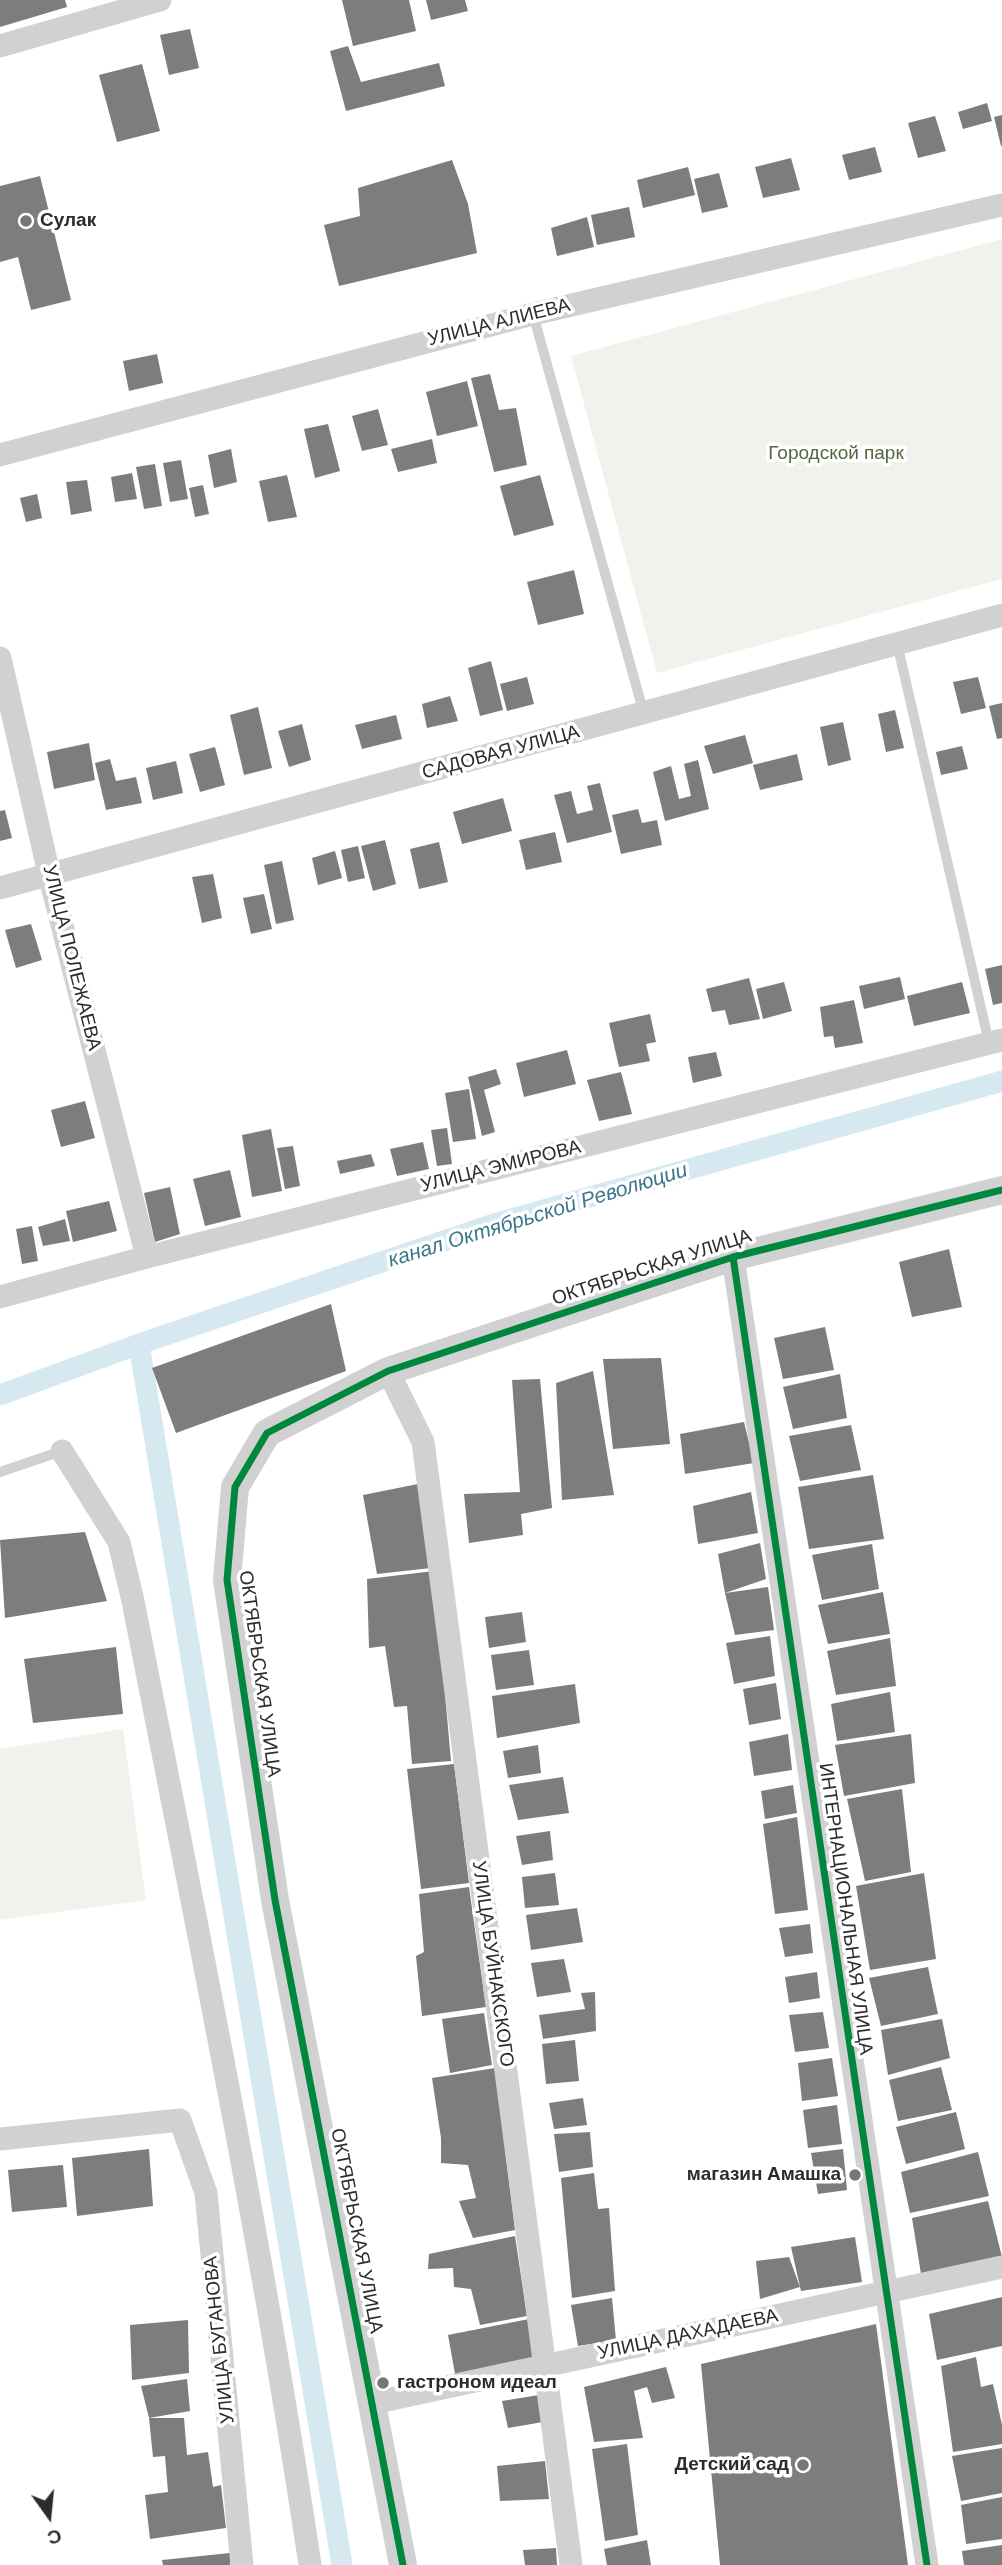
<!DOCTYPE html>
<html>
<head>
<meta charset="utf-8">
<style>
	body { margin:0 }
	#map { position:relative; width:1002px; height:2565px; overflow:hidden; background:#fff; font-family:"DM Sans",sans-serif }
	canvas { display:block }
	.north { position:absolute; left:14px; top:2481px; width:70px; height:70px; -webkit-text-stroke:5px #fff; paint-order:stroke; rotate:165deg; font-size:19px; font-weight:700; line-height:28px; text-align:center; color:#2c2c2c }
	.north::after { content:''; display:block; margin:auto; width:24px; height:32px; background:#2c2c2c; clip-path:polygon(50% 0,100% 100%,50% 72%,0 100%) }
</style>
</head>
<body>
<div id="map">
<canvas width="1002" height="2565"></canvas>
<div class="north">С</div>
</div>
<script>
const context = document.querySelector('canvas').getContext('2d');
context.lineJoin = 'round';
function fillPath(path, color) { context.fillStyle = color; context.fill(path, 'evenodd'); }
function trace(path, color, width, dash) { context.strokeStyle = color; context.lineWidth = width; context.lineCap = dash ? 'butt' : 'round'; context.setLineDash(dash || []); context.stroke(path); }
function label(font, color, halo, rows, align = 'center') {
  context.font = font + ' "DM Sans",sans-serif'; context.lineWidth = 7; context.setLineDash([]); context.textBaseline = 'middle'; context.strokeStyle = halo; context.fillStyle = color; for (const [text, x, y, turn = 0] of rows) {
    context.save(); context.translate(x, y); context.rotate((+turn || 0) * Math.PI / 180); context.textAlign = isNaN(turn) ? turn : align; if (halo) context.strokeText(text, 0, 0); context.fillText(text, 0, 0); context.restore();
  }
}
fillPath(new Path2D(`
	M1002,239V579L657,673L571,356Z
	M123,1729L146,1900L0,1920V1749Z`), '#f0f3eb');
trace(new Path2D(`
	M139,1344L342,2565
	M0,1395L139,1344L497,1223L1002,1081`), '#d7e9f0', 21);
fillPath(new Path2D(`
	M0,0H65L67,7L0,27Z
	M342,0H409L416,31L353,46Z
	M426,0H465L468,11L431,20Z
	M190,29L199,68L169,75L160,35Z
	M348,46L361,82L439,63L445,86L346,111L330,51Z
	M142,64L160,131L117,142L99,75Z
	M987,103L992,121L963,129L958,112Z
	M1002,115V146H1001L994,117Z
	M935,116L946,151L918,158L908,123Z
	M875,147L882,172L849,180L842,155Z
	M791,158L800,190L763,198L755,167Z
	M452,160L468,204L477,253L339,286L324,225L360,216L358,188Z
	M688,167L695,195L643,208L637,180Z
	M719,173L728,207L702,213L694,179Z
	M40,176L71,300L31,310L18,257L0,262V186Z
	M629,207L635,237L597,245L591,215Z
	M587,217L594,247L557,256L551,228Z
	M157,354L163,383L129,391L123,361Z
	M490,374L499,410L516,408L527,465L494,472L471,378Z
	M467,381L478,426L437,436L426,392Z
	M378,409L388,445L362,451L352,416Z
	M328,424L340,471L315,478L304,429Z
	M432,439L437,463L398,472L391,449Z
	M231,449L237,482L214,488L208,455Z
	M181,460L188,499L170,502L163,463Z
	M155,464L162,506L144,509L136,467Z
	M132,473L137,499L115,502L111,477Z
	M287,475L297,517L268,522L259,481Z
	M540,475L554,525L514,536L500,486Z
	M87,480L92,511L71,515L66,482Z
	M203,485L209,514L195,517L189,488Z
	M37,494L42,518L26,522L20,498Z
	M574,570L584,614L538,625L527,582Z
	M491,661L503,710L480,716L468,668Z
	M527,677L534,704L507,711L500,684Z
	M978,677L986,708L961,714L953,682Z
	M450,696L458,721L427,728L422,704Z
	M1002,703V738L997,739L989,706Z
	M258,707L272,768L244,775L230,715Z
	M895,710L904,748L886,752L878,714Z
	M396,715L402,739L362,749L355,725Z
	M843,722L851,760L828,766L820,727Z
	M302,724L311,760L289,767L278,731Z
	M745,735L753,763L713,774L704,746Z
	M89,743L95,780L54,789L47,752Z
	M962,746L968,769L941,775L936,752Z
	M215,747L225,785L200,792L189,754Z
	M797,754L803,780L760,790L753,765Z
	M110,759L116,781L136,777L142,803L106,810L95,763Z
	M698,760L709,809L665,821L653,772L671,766L679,799L691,796L684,764Z
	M176,761L183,793L153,800L146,768Z
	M600,783L612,832L567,843L554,795L571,791L577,814L593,810L587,786Z
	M503,798L512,831L462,844L453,812Z
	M638,809L642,823L657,820L662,845L621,854L612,815Z
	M5,810L12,838L0,841V811Z
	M555,832L562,862L526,870L519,840Z
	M385,840L396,884L373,891L361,846Z
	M439,842L448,882L419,889L410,849Z
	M358,846L365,878L348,882L341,850Z
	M335,851L342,878L318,885L312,858Z
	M282,861L294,920L276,924L264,865Z
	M213,874L222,918L202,923L192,877Z
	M264,894L272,929L251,934L243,898Z
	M31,924L42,960L16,968L5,930Z
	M1002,965V1003L993,1005L985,969Z
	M900,977L905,999L864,1009L859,986Z
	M749,978L760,1019L729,1025L725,1010L712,1012L706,989Z
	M784,982L792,1011L763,1019L756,989Z
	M962,982L970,1013L914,1026L907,996Z
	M854,1000L863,1043L835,1048L833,1036L824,1037L820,1007Z
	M650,1014L656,1042L646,1044L650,1061L619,1067L609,1023Z
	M567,1050L576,1084L524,1097L516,1063Z
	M716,1052L722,1076L693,1083L688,1057Z
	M496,1069L501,1084L484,1090L495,1132L482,1136L468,1077Z
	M621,1072L632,1114L599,1121L587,1080Z
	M469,1089L476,1139L453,1142L445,1093Z
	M85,1101L95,1138L61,1147L51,1110Z
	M447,1128L452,1164L437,1166L431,1130Z
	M271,1129L282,1191L252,1197L242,1135Z
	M423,1142L429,1169L397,1176L390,1149Z
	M293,1146L300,1186L285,1189L277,1148Z
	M371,1154L375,1166L340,1174L337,1161Z
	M230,1170L241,1217L205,1226L193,1179Z
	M170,1187L180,1234L155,1242L144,1193Z
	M109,1201L117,1231L73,1242L66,1211Z
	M65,1219L70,1241L43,1246L38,1227Z
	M32,1226L38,1261L22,1264L16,1229Z
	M949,1249L962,1307L912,1317L899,1262Z
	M331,1304L346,1371L176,1433L152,1368Z
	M825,1327L834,1370L783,1379L774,1338Z
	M661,1358L670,1444L613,1449L603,1359Z
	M593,1371L614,1495L562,1500L556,1383Z
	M840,1374L847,1418L793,1429L783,1387Z
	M540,1379L552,1508L521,1514L523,1535L469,1543L464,1494L520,1492L512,1380Z
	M744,1422L754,1463L685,1474L680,1434Z
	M851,1425L861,1470L800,1481L789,1436Z
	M873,1475L884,1539L809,1549L798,1487Z
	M423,1483L431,1568L377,1574L363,1495Z
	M751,1492L758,1533L698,1544L693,1506Z
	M85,1532L107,1601L5,1618L0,1540Z
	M760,1543L766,1579L725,1593L768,1587L774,1630L735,1635L725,1593L718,1554Z
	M872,1544L879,1589L822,1600L812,1555Z
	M434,1571L451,1761L412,1764L407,1706L394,1707L385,1646L369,1648L367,1579Z
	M883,1592L890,1634L828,1644L818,1605Z
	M522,1612L526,1642L489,1648L485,1617Z
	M770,1636L775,1676L734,1684L726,1643Z
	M890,1638L896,1686L836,1695L827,1651Z
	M116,1647L123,1714L33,1723L24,1659Z
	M529,1650L534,1685L496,1690L491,1655Z
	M776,1683L781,1719L749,1725L743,1689Z
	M575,1684L580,1723L497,1738L492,1696Z
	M890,1692L895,1732L837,1741L831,1704Z
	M788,1734L792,1770L754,1776L749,1742Z
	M911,1734L915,1783L844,1796L835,1745Z
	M538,1745L541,1773L508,1778L503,1751Z
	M454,1764L469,1883L421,1889L407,1769Z
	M563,1777L569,1813L518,1820L509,1785Z
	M793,1785L797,1813L765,1819L761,1791Z
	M902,1789L911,1872L865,1881L847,1799Z
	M797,1817L808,1910L775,1914L763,1824Z
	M550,1831L553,1860L522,1865L516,1836Z
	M555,1873L559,1905L525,1908L522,1877Z
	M924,1873L936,1959L870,1970L856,1886Z
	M469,1887L486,2007L422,2016L416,1956L424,1952L419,1894Z
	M577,1908L583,1942L531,1950L526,1915Z
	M810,1924L813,1953L785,1957L779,1928Z
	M564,1959L571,1992L537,1997L531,1963Z
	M928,1967L938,2014L881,2026L869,1978Z
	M817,1972L820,1998L789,2003L785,1977Z
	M595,1992L596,2031L543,2039L539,2015L585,2009L581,1993Z
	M823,2012L829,2048L795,2052L789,2015Z
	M484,2013L492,2065L450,2073L442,2019Z
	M942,2019L950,2058L888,2075L881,2030Z
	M575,2040L579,2081L546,2084L542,2044Z
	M832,2058L838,2096L802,2101L798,2063Z
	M941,2067L952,2110L898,2121L889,2080Z
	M495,2068L515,2230L473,2238L459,2201L476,2198L468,2165L441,2163V2138L432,2078Z
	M583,2098L587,2125L554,2129L549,2103Z
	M837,2105L842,2144L808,2148L803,2110Z
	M956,2112L965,2149L906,2164L896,2127Z
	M590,2132L593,2167L559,2172L554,2134Z
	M149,2149L153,2206L77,2216L72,2158Z
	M843,2149L847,2190L818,2194L811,2153Z
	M978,2152L989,2196L910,2213L901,2172Z
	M63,2165L67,2207L12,2212L8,2170Z
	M594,2173L598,2209L609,2208L615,2291L572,2298L561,2178Z
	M988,2201L1002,2257L921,2274L912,2218Z
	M515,2236L527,2316L480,2325L471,2289L454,2287L453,2268L428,2269L429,2254Z
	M855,2237L862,2282L801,2291L791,2247Z
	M789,2257L800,2287L760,2299L756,2261Z
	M1002,2297V2346L937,2360L929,2314Z
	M612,2298L616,2340L578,2346L571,2305Z
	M529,2319L535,2357L455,2374L448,2335Z
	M188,2320L189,2373L132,2380L130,2325Z
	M876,2324L908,2565H720L701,2364Z
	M976,2357L981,2387L993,2384L1002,2425V2444L953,2452L941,2366Z
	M666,2367L675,2398L652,2403L647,2387L634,2391L643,2438L594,2442L584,2387Z
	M187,2379L190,2411L149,2418L141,2386Z
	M539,2395L543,2422L508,2428L502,2401Z
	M149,2418H184L187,2455L208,2452L213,2487L221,2485L226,2528L150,2539L145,2495L168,2492L165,2456L153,2457Z
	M627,2444L638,2535L605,2541L592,2449Z
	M1002,2448V2493L961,2501L952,2456Z
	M545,2461L549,2499L500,2501L497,2466Z
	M1002,2497V2539L966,2544L961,2505Z
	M647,2540L651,2565H607L604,2549Z
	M1002,2545V2565H964L962,2551Z
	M556,2548L557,2565H525L523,2550Z
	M230,2553V2565H163L162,2560Z`), '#7d7d7d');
trace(new Path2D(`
	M533,314L644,714
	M897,643L989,1043
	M0,1472L62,1451`), '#d1d1d1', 10);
trace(new Path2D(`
	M0,46L160,0
	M0,455L533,314L1002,205
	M0,658L49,874L147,1257
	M0,888L1002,615
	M733,1257L927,2565
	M0,1297L147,1257L1002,1040
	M388,1371L423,1442L571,2565
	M62,1451L119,1542L133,1601C196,1922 262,2242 310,2565
	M0,2139L180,2120L206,2193L242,2565
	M373,2403L1002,2267`), '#d1d1d1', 23);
trace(new Path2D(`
	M403,2565L275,1900L227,1580L235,1487L267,1433L388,1371L733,1257L1002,1190`), '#d1d1d1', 28);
trace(new Path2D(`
	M733,1257L927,2565
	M403,2565L275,1900L227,1580L235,1487L267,1433L388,1371L733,1257L1002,1190`), '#00873e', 7);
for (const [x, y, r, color] of [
	[26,221,7,"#767676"],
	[855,2175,7,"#767676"],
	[383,2383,7,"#767676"],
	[803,2465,7,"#767676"]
]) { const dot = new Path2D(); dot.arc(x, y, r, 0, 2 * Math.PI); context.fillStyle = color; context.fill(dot); trace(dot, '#fff', 2.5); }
label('bold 19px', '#2c2c2c', '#fff', [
	["Сулак",40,221],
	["магазин Амашка",841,2175,"right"],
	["гастроном идеал",397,2383],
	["Детский сад",789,2465,"right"]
], 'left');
label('19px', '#2c2c2c', '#fff', [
	["УЛИЦА АЛИЕВА",499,323,-14],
	["САДОВАЯ УЛИЦА",501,753,-15],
	["УЛИЦА ПОЛЕЖАЕВА",71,958,76],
	["УЛИЦА ЭМИРОВА",501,1167,-14],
	["ОКТЯБРЬСКАЯ УЛИЦА",652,1268,-18],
	["ОКТЯБРЬСКАЯ УЛИЦА",259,1674,82],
	["ИНТЕРНАЦИОНАЛЬНАЯ УЛИЦА",845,1909,82],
	["УЛИЦА БУЙНАКСКОГО",492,1964,82],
	["ОКТЯБРЬСКАЯ УЛИЦА",356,2231,79],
	["УЛИЦА ДАХАДАЕВА",688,2335,-12],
	["УЛИЦА БУГАНОВА",220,2340,-96]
]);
label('19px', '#55663b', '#fff', [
	["Городской парк",836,454]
]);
label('italic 21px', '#3d778b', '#fff', [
	["канал Октябрьской Революции",538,1216,-17]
]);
</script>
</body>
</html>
